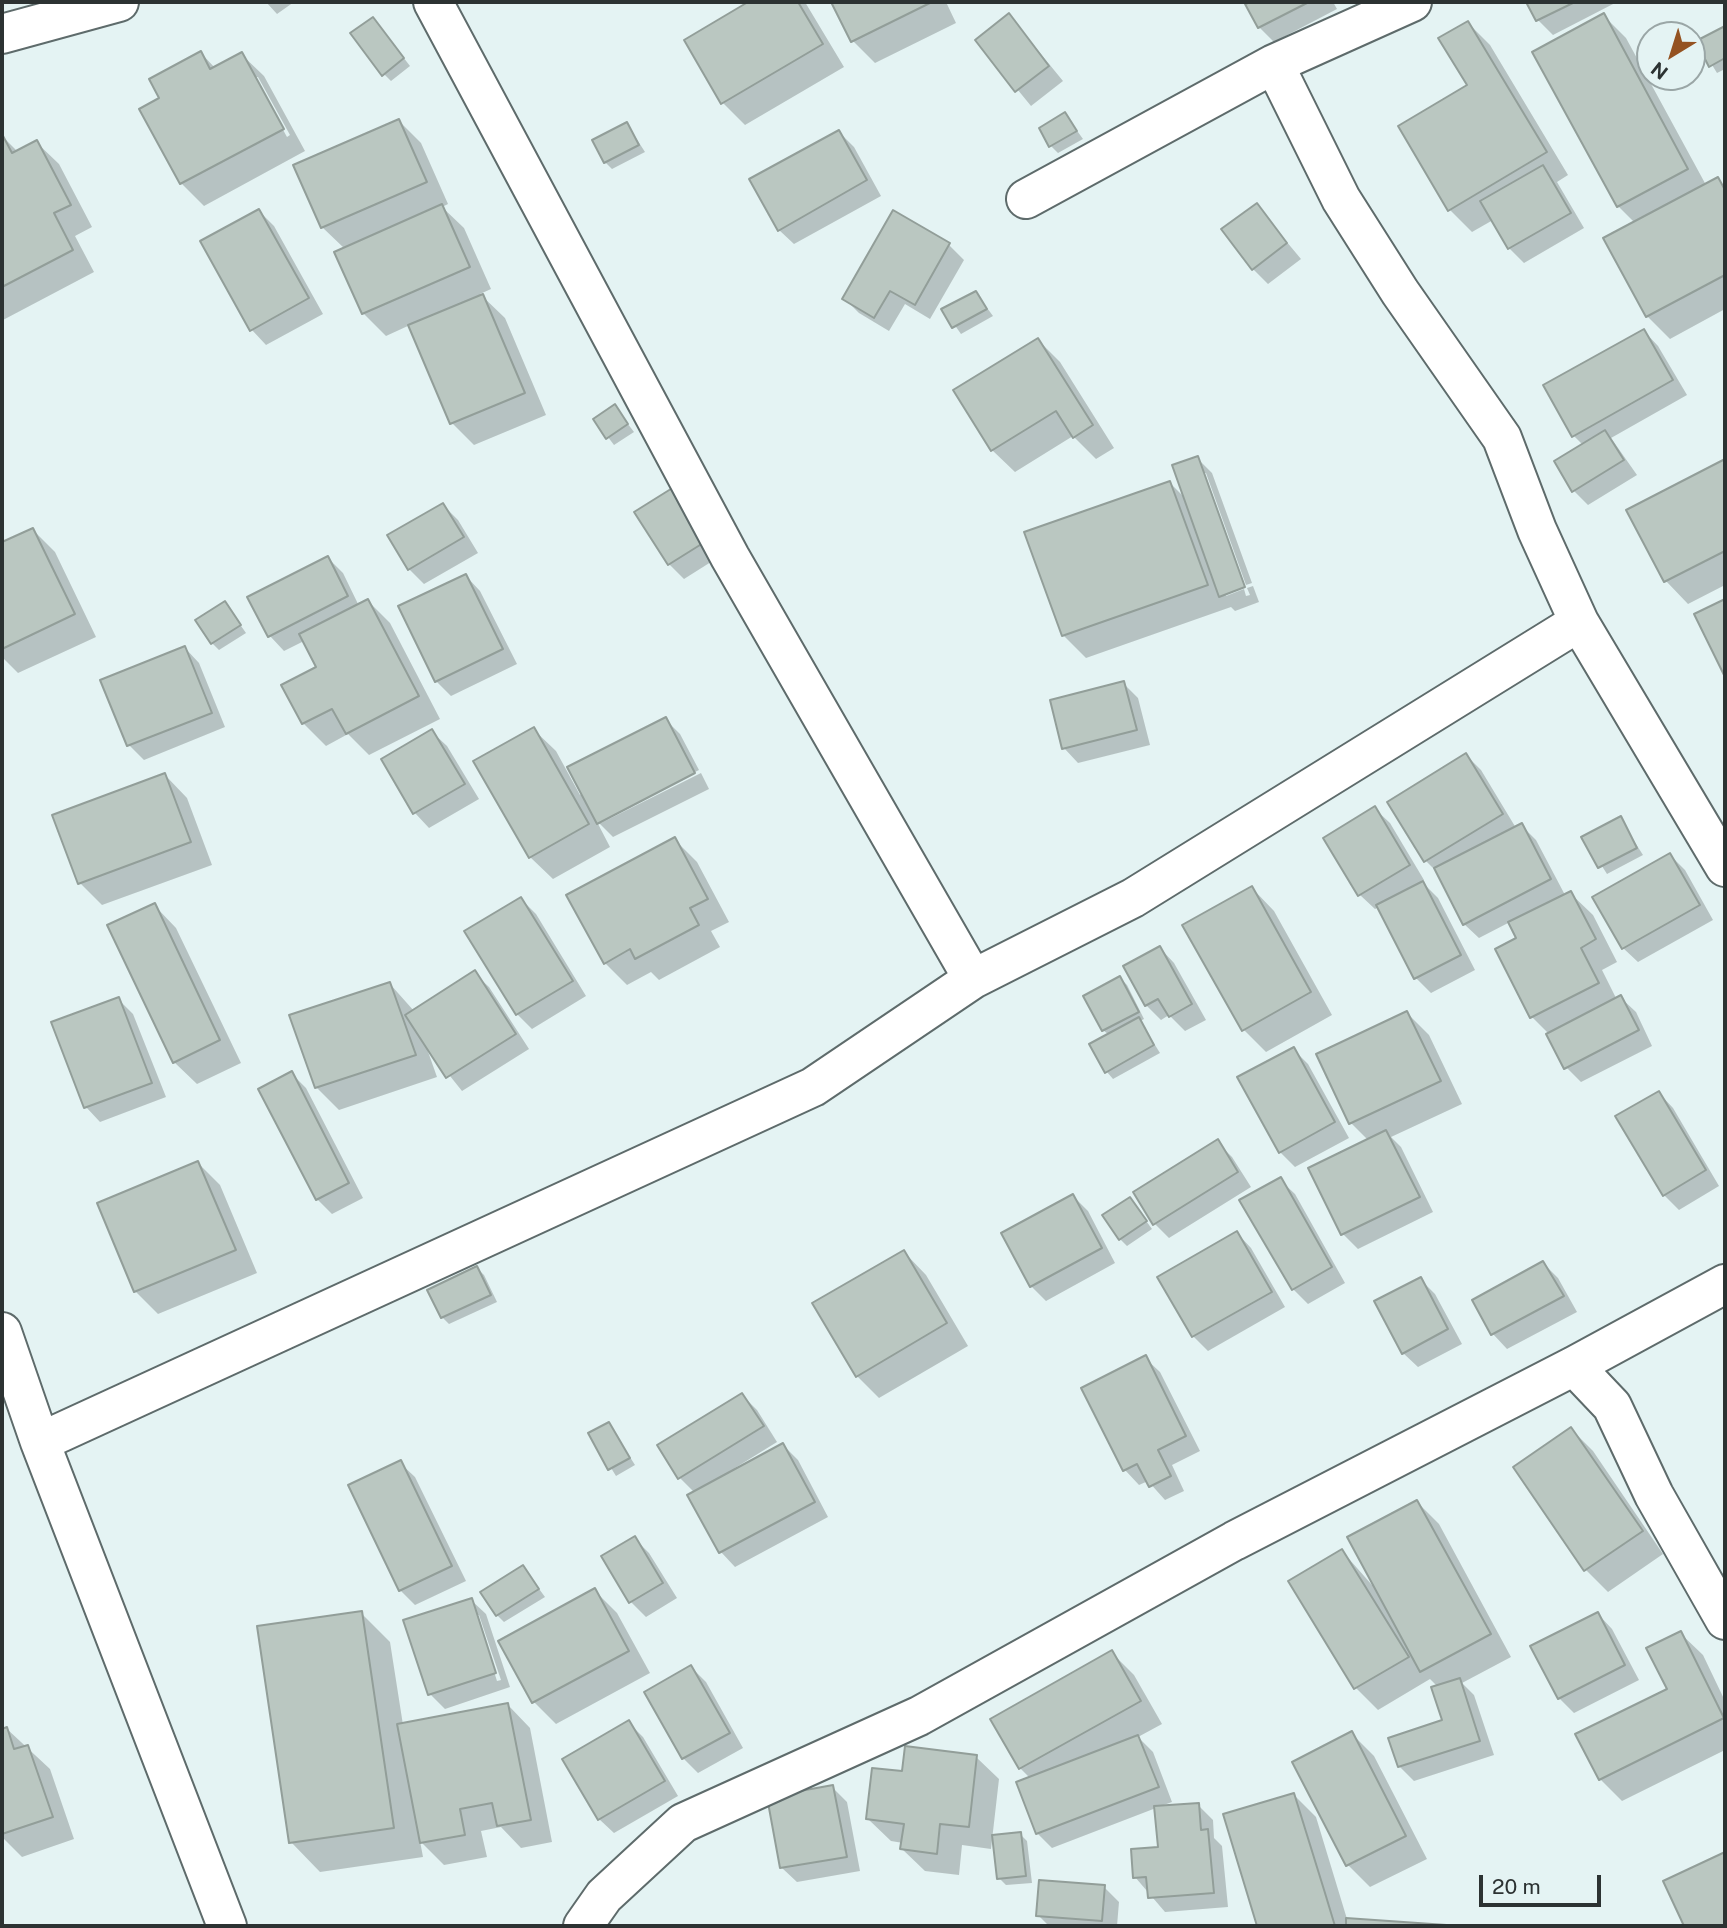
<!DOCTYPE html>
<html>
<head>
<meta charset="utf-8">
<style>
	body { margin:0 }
	#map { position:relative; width:1727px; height:1928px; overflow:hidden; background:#e4f3f3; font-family:"Public Sans",sans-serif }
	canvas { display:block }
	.frame { position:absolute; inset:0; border:4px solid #2c3232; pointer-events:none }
	.north { position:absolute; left:1636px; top:21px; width:70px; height:70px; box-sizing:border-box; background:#e4f3f3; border:2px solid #9aa6a6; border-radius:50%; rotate:218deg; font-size:19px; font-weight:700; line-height:28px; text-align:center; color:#2c3232 }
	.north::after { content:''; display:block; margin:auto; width:24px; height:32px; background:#945221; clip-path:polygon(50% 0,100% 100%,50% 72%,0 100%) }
	.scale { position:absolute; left:1479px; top:1875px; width:122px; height:32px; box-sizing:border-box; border:4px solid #2c3232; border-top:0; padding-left:9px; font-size:21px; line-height:24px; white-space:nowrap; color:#2c3232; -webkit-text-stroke:5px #e4f3f3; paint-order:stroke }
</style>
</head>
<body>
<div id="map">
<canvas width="1727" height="1928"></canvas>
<div class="frame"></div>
<div class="north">N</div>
<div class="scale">20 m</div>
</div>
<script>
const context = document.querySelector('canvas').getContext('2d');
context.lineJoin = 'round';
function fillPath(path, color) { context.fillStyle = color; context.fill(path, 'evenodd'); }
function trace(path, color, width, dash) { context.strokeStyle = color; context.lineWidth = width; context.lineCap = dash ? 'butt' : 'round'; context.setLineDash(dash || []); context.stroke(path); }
fillPath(new Path2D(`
	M266,2H294L277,14Z
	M751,2H805L844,67L745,125L723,103L686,40Z
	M833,2H946L956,23L875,63L853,41Z
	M1254,2H1333L1337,9L1274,42L1259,27L1248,5Z
	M1528,2H1617L1553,35L1538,20Z
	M1009,15L1063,81L1031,106L977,40Z
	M1604,16L1626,38L1706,185L1718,179L1725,187V309L1670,339L1647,316L1635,223L1618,206Z
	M1468,23L1490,45L1568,175L1557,182L1584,228L1524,263L1509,248L1493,220L1472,232L1450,210L1469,86Z
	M379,26L410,66L391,81L384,74Z
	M1725,28V69L1717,73L1698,42Z
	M201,53L215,68L241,54L264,76L305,151L204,206L181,183L141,109L162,99ZM254,77H258L290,135L287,137Z
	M1065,114L1083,139L1058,153L1051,146Z
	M399,121L421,143L448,204L442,207L464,228L491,289L480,294L505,318L546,415L474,445L452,423L410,325L386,336L363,313L336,252L345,249L322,227Z
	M627,124L645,152L612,169L605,162Z
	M839,132L854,147L881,196L794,244L779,230Z
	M2,136L18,152L36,142L59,164L92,227L75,236L94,272L3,320Z
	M1256,205L1301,259L1268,284L1253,269Z
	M259,211L274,226L323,314L266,345L252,330L202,242Z
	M949,245L964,260L930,319L905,304L889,331L859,313L844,298Z
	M976,293L993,316L961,334L944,310Z
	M1644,331L1658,346L1687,395L1611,438L1637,475L1588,505L1574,491L1583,445L1574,436Z
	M1038,340L1060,362L1114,448L1096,459L1073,436L1015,472L992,450Z
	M615,407L634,432L614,445L595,420Z
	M1197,458L1212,473L1252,583L1246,585L1206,473H1202L1226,596L1244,589L1246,596L1250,595L1247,588L1253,586L1259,602L1235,611L1231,607L1086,658L1063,635L1170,483L1186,499Z
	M1725,461V585L1688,604L1666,581L1629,511Z
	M674,489L722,555L684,579L669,564Z
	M443,505L458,520L478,553L424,584L409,569Z
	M33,530L55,552L96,637L18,673L2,657V544Z
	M328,558L343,573L359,606L368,601L390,623L440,719L369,755L348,734L326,746L303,723L284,686L318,668L304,641L284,651L270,636Z
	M466,576L480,591L517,664L451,696L436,681L400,607Z
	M225,603L246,633L219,650L212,643Z
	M185,648L199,663L225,727L144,760L129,745Z
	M1123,683L1138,698L1150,745L1078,763L1064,748Z
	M665,719L680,734L699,770L601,819V823L701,773L709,789L613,837L596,820L610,847L553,879L530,857L533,729L556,751L580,795Z
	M432,732L447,746L479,799L429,828L415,813L383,760Z
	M1466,755L1481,770L1516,828L1522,826L1536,840L1565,895L1570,893L1593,915L1617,962L1602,970L1617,1000L1621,998L1636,1012L1652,1046L1581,1082L1566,1067L1548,1033L1532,1017L1519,939L1510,922L1479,938L1464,924L1439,874L1426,861Z
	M165,775L187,798L212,865L102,905L80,883Z
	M1375,809L1390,823L1424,880L1421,881L1438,898L1475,970L1431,993L1416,978L1379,907L1375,909L1360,895Z
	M1620,819L1643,855L1607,874L1584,838Z
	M674,839L697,862L729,922L711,931L720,947L659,980L651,972L627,985L605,963Z
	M1670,855L1685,870L1713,920L1638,962L1623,948Z
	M1252,888L1274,911L1332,1015L1266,1052L1243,1029Z
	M521,899L536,914L586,996L532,1029L517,1014Z
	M154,905L176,928L241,1063L197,1084L174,1062Z
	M1160,948L1174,963L1206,1020L1185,1031L1169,1015L1161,1020L1146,1005Z
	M474,973L489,987L529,1049L462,1091L426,1046L437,1077L339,1110L316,1087L390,984L414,1011Z
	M1120,978L1127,985L1144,1019L1140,1021L1160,1053L1113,1079L1107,1072L1109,1035L1103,1030Z
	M118,999L133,1014L166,1097L100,1122L86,1107Z
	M1407,1013L1429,1035L1462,1104L1391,1137L1401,1147L1433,1212L1358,1249L1343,1234L1311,1169L1368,1140L1351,1123Z
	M1293,1049L1308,1064L1349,1138L1295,1167L1280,1152Z
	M292,1074L306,1088L363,1198L332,1214L317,1199Z
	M1659,1093L1673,1108L1719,1186L1679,1210L1664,1195Z
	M1217,1142L1232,1157L1251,1187L1169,1238L1154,1223Z
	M198,1163L220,1185L257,1273L158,1314L135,1291Z
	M1280,1180L1295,1194L1345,1283L1308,1304L1293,1289Z
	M1073,1196L1088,1211L1115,1263L1046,1301L1031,1286Z
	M1130,1199L1152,1229L1127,1246L1120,1239Z
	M1237,1233L1251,1248L1285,1307L1208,1351L1193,1336Z
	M904,1252L926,1275L968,1346L879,1398L857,1376Z
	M1543,1263L1558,1278L1577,1312L1507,1349L1493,1334L1474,1300Z
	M477,1268L484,1275L497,1302L449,1324L442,1317Z
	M1420,1279L1435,1294L1462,1344L1418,1367L1403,1353Z
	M1145,1358L1160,1372L1200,1451L1172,1465L1184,1491L1165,1500L1148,1481L1139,1485L1125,1470Z
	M742,1395L757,1410L777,1442L735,1468L737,1470L783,1445L798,1460L828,1517L735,1567L721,1552L695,1493L680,1478Z
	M609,1424L635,1465L616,1476L590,1434Z
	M1571,1429L1593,1451L1663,1554L1608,1592L1586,1570L1515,1467Z
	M400,1463L415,1477L466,1581L415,1605L400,1590Z
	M1417,1502L1439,1524L1511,1657L1462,1683L1474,1695L1494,1755L1414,1781L1399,1766L1444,1721L1438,1687L1430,1679L1378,1710L1356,1688L1291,1582L1342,1551L1372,1585L1374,1584Z
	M634,1538L649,1553L677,1598L646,1617L631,1602L603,1556Z
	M523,1567L545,1597L504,1622L497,1615Z
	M595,1591L617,1613L650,1673L556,1724L534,1702L501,1641Z
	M471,1600L486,1614L510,1687L445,1709L430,1694ZM476,1615H479L501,1680L497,1681Z
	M361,1613L390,1642L403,1725L508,1705L530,1728L552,1842L521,1848L501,1827L481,1831L487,1857L444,1865L420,1841L423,1857L320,1872L291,1842Z
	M1598,1614L1612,1629L1639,1680L1574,1713L1559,1698Z
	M1680,1633L1703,1655L1725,1701V1750L1622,1801L1600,1779L1669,1689Z
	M1112,1653L1134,1675L1162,1724L1138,1737L1153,1752L1172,1802L1161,1806L1198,1805L1213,1820L1214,1838L1222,1846L1228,1907L1165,1912L1135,1877L1160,1848L1156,1808L1052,1848L1037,1833L1030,1778L1020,1768Z
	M691,1667L706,1682L743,1748L698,1773L683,1758Z
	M628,1722L643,1737L678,1796L614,1833L599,1819Z
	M7,1729L50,1769L74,1839L22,1857L2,1837V1731Z
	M1352,1734L1374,1756L1427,1859L1370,1887L1348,1865Z
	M976,1757L999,1779L991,1849L962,1845L959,1875L925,1871L902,1849L903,1843L891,1841L868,1819L904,1773Z
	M832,1787L847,1802L860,1871L797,1882L782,1868Z
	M1294,1795L1316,1817L1347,1919L1438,1926H1260L1225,1816Z
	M1020,1834L1027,1841L1032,1883L1006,1885L999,1878Z
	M1725,1854V1926H1686L1666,1882Z
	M1104,1887L1119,1902L1117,1926H1049L1038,1915Z`), '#0003');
const building = new Path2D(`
	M748,2H798L823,44L721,104L684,40Z
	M831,2H932L851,42Z
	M1251,2H1309L1258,28L1245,4Z
	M1526,2H1575L1536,21Z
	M1009,13L1049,66L1015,92L975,40Z
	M1604,13L1688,169L1617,207L1532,52Z
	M373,17L404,58L382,76L350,33Z
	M1468,21L1547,152L1448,211L1398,126L1467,85L1438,38Z
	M1725,26V58L1709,67L1696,41Z
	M201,51L210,69L242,52L284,129L180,184L139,109L159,98L149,79Z
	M1065,112L1077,131L1049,147L1039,128Z
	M399,119L427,182L321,228L293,165Z
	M627,122L639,145L604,163L592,140Z
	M839,130L867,180L778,231L749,179Z
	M2,134L12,153L37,140L71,205L54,213L73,250L2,287Z
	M1543,165L1571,213L1508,249L1480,201Z
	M1718,177L1725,190V275L1646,317L1603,238Z
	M1257,203L1287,243L1252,270L1221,229Z
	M442,204L470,267L362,314L334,252Z
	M259,209L309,298L250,331L200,241Z
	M893,210L950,243L915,305L890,291L874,318L842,299Z
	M976,291L987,309L952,328L941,309Z
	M483,294L525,393L450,424L408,325Z
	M1644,329L1673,380L1572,437L1543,385Z
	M1038,338L1093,425L1073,438L1056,411L991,451L953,390Z
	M615,404L628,424L606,439L593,419Z
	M1605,430L1624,460L1572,492L1554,461Z
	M1198,456L1245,587L1219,597L1172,465Z
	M1725,459V551L1664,582L1626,510Z
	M1170,481L1208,585L1062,636L1024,532Z
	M674,487L708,540L668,565L634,512Z
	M443,503L464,537L408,570L387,535Z
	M33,528L75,614L2,649V542Z
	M328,556L348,596L268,637L247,597Z
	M466,574L503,649L435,682L398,606Z
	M368,599L419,696L346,734L332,709L302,724L281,685L316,667L299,634Z
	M1725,599V674L1724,675L1694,614Z
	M225,601L241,625L211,644L195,620Z
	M185,646L212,713L127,746L100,680Z
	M1124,681L1137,730L1062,749L1050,700Z
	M666,717L695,773L597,824L567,767Z
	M534,727L589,824L529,858L473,761Z
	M432,729L465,784L413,814L381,759Z
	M1466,753L1503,814L1424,862L1387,802Z
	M165,773L191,842L78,884L52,815Z
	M1375,806L1410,865L1358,896L1323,838Z
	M1621,816L1637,848L1598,868L1581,837Z
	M1522,823L1551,879L1463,925L1434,868Z
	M675,837L708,899L690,908L699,925L635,959L630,949L604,964L566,895Z
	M1670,853L1700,905L1622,949L1592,897Z
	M1423,881L1461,955L1414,979L1376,905Z
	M1252,886L1311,992L1242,1031L1182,925Z
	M1571,891L1596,939L1581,948L1599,983L1530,1018L1495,949L1516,938L1508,922Z
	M521,897L573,981L516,1015L464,931Z
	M155,903L220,1040L173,1063L107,925Z
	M1160,946L1192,1004L1169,1017L1158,999L1145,1006L1123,966Z
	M475,970L516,1034L446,1078L405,1015Z
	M1120,976L1139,1012L1102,1031L1083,996Z
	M390,982L416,1055L315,1088L289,1015Z
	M1621,995L1639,1030L1564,1069L1546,1034Z
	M119,997L152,1083L84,1108L51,1022Z
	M1407,1011L1441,1081L1349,1124L1316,1054Z
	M1139,1017L1154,1045L1105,1073L1089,1044Z
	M1294,1047L1335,1122L1279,1153L1237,1077Z
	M292,1071L349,1183L316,1200L258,1089Z
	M1659,1091L1706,1170L1663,1196L1615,1116Z
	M1386,1130L1420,1197L1341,1235L1308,1168Z
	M1218,1139L1238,1172L1153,1225L1133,1192Z
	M198,1161L236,1250L134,1292L97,1203Z
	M1281,1177L1332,1267L1292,1290L1239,1200Z
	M1073,1194L1102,1248L1030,1287L1001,1233Z
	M1130,1197L1147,1221L1119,1240L1102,1215Z
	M1237,1231L1272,1292L1192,1337L1157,1277Z
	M904,1250L947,1323L856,1377L812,1303Z
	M1543,1261L1564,1296L1491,1335L1472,1300Z
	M477,1266L491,1295L441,1318L427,1290Z
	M1421,1277L1448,1329L1402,1354L1374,1301Z
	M1146,1355L1186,1436L1158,1450L1171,1476L1149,1487L1137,1464L1123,1471L1081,1388Z
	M742,1393L764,1426L678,1479L657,1445Z
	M609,1422L630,1458L608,1470L588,1433Z
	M1571,1427L1643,1531L1584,1571L1513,1467Z
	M783,1443L815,1502L719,1553L687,1495Z
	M401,1460L452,1566L399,1591L348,1485Z
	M1417,1500L1491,1634L1420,1672L1347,1537Z
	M635,1536L663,1583L629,1603L601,1556Z
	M1342,1549L1409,1657L1354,1689L1288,1581Z
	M523,1565L539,1589L496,1616L480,1592Z
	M595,1588L629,1651L532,1703L498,1641Z
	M472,1598L496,1673L428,1695L403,1620Z
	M362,1611L394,1828L289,1843L257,1626Z
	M1598,1612L1625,1665L1558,1699L1530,1646Z
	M1681,1631L1724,1718L1599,1780L1575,1734L1667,1689L1646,1648Z
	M1112,1650L1141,1701L1019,1769L990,1719Z
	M691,1665L730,1733L682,1759L644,1692Z
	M1460,1678L1480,1741L1398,1767L1388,1738L1442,1720L1431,1687Z
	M508,1703L531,1820L497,1826L492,1803L460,1809L465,1835L420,1843L397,1724Z
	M629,1720L665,1781L598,1820L562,1759Z
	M7,1727L14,1749L28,1745L53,1817L2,1834V1729Z
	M1352,1731L1406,1836L1346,1866L1292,1762Z
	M1138,1735L1159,1787L1036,1834L1016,1782Z
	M905,1746L977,1755L969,1827L940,1824L937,1854L900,1849L904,1824L866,1819L872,1768L902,1771Z
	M833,1785L847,1857L780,1868L767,1797Z
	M1294,1793L1325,1893L1335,1926H1257L1223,1814Z
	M1199,1803L1201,1830L1208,1829L1214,1893L1148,1898L1146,1877L1133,1878L1131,1849L1158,1847L1154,1806Z
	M1021,1832L1026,1876L997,1879L992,1835Z
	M1725,1852V1926H1684L1663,1881Z
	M1039,1880L1105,1885L1102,1921L1036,1916Z
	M1346,1918L1461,1926H1346Z`);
fillPath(building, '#bac7c1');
trace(building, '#929e99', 2);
const minor = new Path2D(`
	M433,2L730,557L973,979
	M2,34L119,2
	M1274,64L1341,199L1400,292L1502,438L1537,530L1579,622L1725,867
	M1026,199L1274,64L1412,2
	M2,1332L40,1442L227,1926
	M1574,1366L1612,1406L1654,1495L1725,1620
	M40,1442L813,1087L973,979L1133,898L1579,622
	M583,1926L604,1896L683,1823L919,1716L1234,1541L1574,1366L1725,1284`);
trace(minor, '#5e6b6b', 42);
trace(minor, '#fff', 38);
</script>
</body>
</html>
